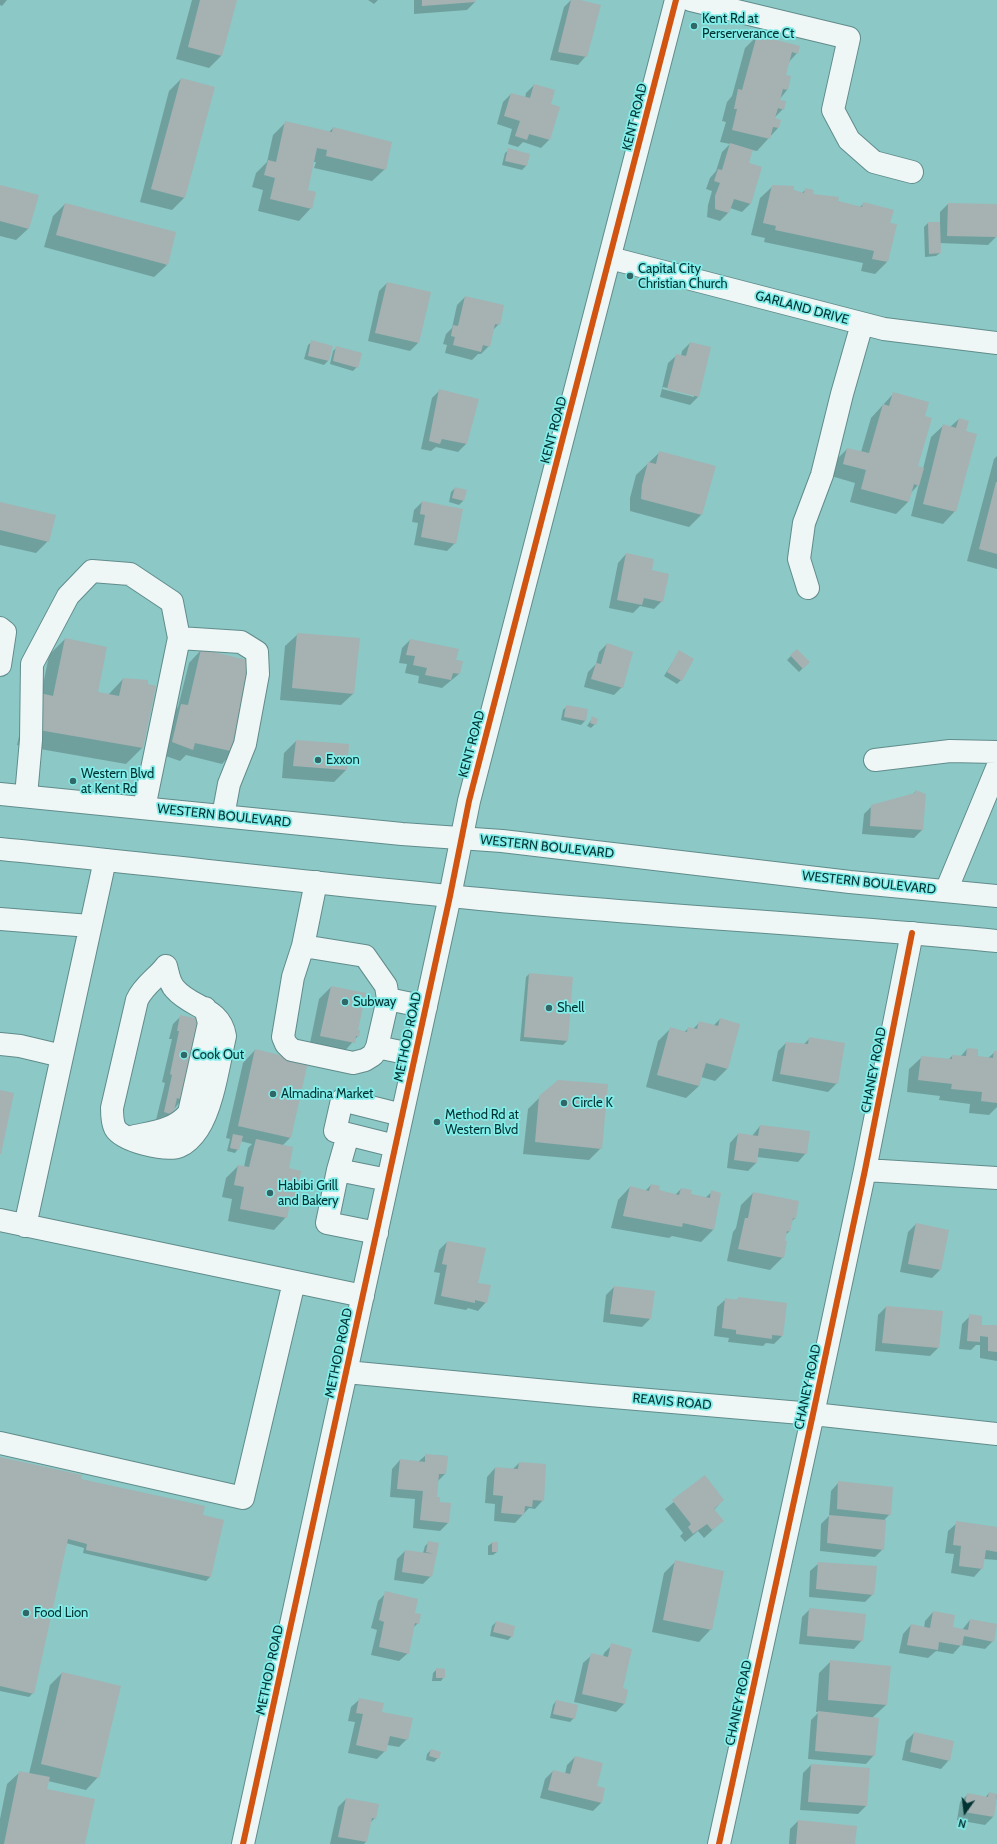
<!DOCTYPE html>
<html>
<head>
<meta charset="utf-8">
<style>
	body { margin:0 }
	#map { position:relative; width:997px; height:1844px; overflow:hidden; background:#8cc8c6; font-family:Cabin,sans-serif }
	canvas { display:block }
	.north { position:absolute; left:945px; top:1792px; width:40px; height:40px; -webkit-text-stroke:3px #82ede9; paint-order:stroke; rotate:194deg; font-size:11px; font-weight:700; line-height:16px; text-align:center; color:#003332 }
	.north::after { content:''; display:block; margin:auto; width:14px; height:18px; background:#003332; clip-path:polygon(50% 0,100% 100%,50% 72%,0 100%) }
</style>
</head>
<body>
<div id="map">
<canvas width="997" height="1844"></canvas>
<div class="north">N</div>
</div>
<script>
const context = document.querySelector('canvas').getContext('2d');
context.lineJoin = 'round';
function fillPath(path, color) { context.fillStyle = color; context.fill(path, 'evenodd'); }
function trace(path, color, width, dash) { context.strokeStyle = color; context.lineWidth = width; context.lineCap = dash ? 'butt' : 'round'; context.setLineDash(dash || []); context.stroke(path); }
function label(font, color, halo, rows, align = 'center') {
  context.font = font + ' Cabin,sans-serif'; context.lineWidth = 3.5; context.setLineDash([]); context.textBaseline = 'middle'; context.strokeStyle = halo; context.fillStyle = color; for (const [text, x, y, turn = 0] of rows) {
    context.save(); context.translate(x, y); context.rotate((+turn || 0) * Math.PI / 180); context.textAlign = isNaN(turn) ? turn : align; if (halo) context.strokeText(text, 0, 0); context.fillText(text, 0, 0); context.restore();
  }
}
fillPath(new Path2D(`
	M0,0H7L2,6L0,5Z
	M192,0H235L221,56L209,68L176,59Z
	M368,0H378L374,4Z
	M414,0H475V2L467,10L414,14Z
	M571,0H576L586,56L578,65L550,60L564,7Z
	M757,36L797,53L788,63L785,76L790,77L787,90L779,100L783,109L773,119L778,128L757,151L752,150L748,164L750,204L742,212L730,208L728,213L720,221L707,217L708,205L712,191L706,189L710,178L716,171L722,152L730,144L720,142L726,122L722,121L727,102L732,96L745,48Z
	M181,79L184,198L172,210L140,202L169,91Z
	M534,85L549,105V140L541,148L523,142L518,147L508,144L512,129L497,124L503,102L511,94L525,98L526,93Z
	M286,122L329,132L333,128L385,169L372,181L314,168L316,162H313L307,190L311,208L299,221L258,211L263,190L252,187L256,173L267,162L273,135Z
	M509,150L529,155L526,166L522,170L502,165L505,153Z
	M0,186L29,228L16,240L0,236Z
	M773,186L802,193L806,189L812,195L859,208L863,204L889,223L896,225L887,262L875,274L861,271L863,263L764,242L765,238L751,235L760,198Z
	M65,204L167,265L154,277L44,247L53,216Z
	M948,204L997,205L996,237L988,245L939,243L940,253L936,256L925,257L924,227L928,223H940V212Z
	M387,283L418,343L410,351L368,341L379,291Z
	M465,297L499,324L493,330L489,346L481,354H478L472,360L445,353L447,345L443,344L446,334L452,328L457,305Z
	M312,342L332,347L328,361L324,365L304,359L308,345Z
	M690,343L698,397L690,405L660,397L668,363L677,355L681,356L682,351ZM663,387L694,395V397L662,389Z
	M337,347L357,367L353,371L330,364L333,351Z
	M440,390L477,399L466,444L458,452L436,447L431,451L421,449L432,398Z
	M893,394L924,417L917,467L923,469L931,437L944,425L950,427L959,419L965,431L955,511L943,524L911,516L919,484L910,494L908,502L896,514L850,502L855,483L831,476L835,461L847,449L861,452L871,418Z
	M660,452L702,514L689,527L630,511V498L636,475Z
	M997,456V569L967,561L994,459Z
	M455,488L465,491L463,501L459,505L449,502L451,492Z
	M422,502L455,543L447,551L414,545L418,523L412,522L414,510Z
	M0,503L48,541L36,553L0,545Z
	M626,554L650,571L662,601L654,609L640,606L633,613L609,608L618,563Z
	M298,634L354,693L341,705L280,700L285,646Z
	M65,639L96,692L108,695L123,679L142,748L126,764L17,745L25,711L41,695L49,655Z
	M410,640L455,660L462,662L459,674L442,688L418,683L419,676L405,673L407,664L399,663L402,648Z
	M607,644L622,687L614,695L584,687L588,672L596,664L599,652Z
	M201,650L237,717L234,751L222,764L186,755L180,761L160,754L169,717L178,707L189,663Z
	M797,650L809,662L799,672L787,660Z
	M679,652L681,680L677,684L664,676Z
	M567,706L587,710L585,721L581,725L561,720L563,710Z
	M593,717L595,724L591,728L587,726Z
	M296,741L346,770L334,782L282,778L284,753Z
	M916,791L922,830L914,838L862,834L864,814L872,806L911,796Z
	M529,974L567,1041L563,1045L520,1041L526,977Z
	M331,987L357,1030L358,1036L342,1054L309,1048L319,999Z
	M181,1016L182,1099L164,1122L156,1120L165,1083L162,1082L172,1039H169L173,1024Z
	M720,1019L727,1069L715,1081L701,1077L699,1086L686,1098L646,1087L658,1041L671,1028L684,1032L689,1028L693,1029L700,1022L713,1026Z
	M810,1038L837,1083L828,1092L772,1081L778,1051L786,1043L803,1045Z
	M967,1049L976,1057L988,1058L995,1052H997V1107L989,1115L969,1113L970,1104L939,1100L940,1096L907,1092L909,1069L922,1057L948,1060L952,1056L960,1057Z
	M255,1050L290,1138L282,1146L295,1199L288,1205L286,1217L274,1230L228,1221L232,1199L222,1197L226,1178L238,1166L244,1167L248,1148L252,1144L240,1141L238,1149L235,1153L227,1151L230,1139L226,1138L243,1063Z
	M540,1097L601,1148L589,1160L523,1154L528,1109Z
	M760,1126L806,1153L798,1162L757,1157L756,1163L748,1171L727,1168L730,1143L738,1134L752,1136Z
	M651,1185L658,1191L675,1195L681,1189L690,1194L705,1198L712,1192L713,1230L701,1242L672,1236L669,1238L611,1228L618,1200L630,1187L645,1191Z
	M753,1193L795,1218L791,1222L790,1231L785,1235L783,1257L770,1270L727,1261L733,1232L736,1228L741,1205Z
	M916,1224L940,1270L932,1278L900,1272L908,1232Z
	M447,1242L477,1283L486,1302L478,1311L468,1308L466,1310L434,1304L440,1273L434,1272L439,1250Z
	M614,1287L650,1319L642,1327L603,1322L606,1295Z
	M739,1298L782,1336L774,1344L766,1343L763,1346L728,1342L729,1338L714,1336L717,1307L726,1299L736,1301Z
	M886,1307L942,1312L938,1348L930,1356L875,1351L878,1315Z
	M970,1316L981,1326H997V1361L980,1358V1345H976L971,1350L959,1349L962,1324Z
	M426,1455L447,1456L445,1474L437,1482L436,1498L439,1503H450L448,1523L440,1531L413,1528L415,1499L390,1497L392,1469L400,1460L418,1462Z
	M0,1458L80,1479L202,1516L210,1577L206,1581L83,1553L84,1548L66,1543L33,1693L29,1697L0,1691Z
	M519,1463L543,1500L535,1509L529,1508L515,1523L494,1521L495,1504L485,1503L487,1477L495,1468L513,1469Z
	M705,1477L723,1500L714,1510L722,1521L704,1538L698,1531L685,1542L680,1536L683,1533L665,1509Z
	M839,1482L890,1514L885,1519L883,1549L875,1557L820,1551L821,1524L829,1516L831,1491Z
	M957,1523L997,1528V1560L984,1559L982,1568L974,1577L951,1573L954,1554L945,1553L948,1531Z
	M429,1542L438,1544L431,1576L423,1584L394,1580L397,1559L405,1551L423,1553L425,1546Z
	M492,1543L497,1552L493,1555H488V1546Z
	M676,1561L711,1629L699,1642L652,1632L664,1573Z
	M819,1563L873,1594L865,1602L809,1597L810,1571Z
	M386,1593L414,1614L418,1623L413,1628L408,1653L399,1661L371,1655L377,1630L371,1628L378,1601Z
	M810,1609L862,1640L854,1649L799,1644L802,1617Z
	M933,1612L952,1628L962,1630L970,1620L993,1641L985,1649L961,1645L953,1654L936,1651L928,1658L899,1653L903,1634L911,1625L924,1628L925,1621Z
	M496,1622L512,1636L508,1640L490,1636L492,1626Z
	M612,1645L624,1704L616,1712L574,1702L583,1663L592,1655L603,1657L604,1653Z
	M831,1661L890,1667L886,1705L872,1718L874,1755L866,1764L808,1759L811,1720L819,1712H816L819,1673Z
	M436,1670L444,1677L441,1681H432L433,1673Z
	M62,1673L98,1777L86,1790L48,1781L46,1790L84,1844H0V1819L7,1784L20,1772L29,1774L50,1685Z
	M360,1699L407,1739L399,1747L387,1745L385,1751L377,1759L348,1753L355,1722L348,1721L351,1707Z
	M556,1701L574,1718L570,1722L550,1718L553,1705Z
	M914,1733L949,1760L941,1769L902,1760L906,1741Z
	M431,1750L438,1758L434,1762L426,1760L427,1754Z
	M575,1757L596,1786L601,1803L593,1811L540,1798L545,1779L553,1771L565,1774L567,1765Z
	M811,1765L869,1769L866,1806L858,1814L800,1810L803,1773Z
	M989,1793L997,1795L993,1817L985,1825L957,1820L960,1802L968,1794L985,1798Z
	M346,1799L375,1818L370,1823L366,1842L364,1844H330L338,1807Z
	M798,1821L854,1844H789L790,1829Z`), '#0003');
fillPath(new Path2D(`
	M200,0H237L222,56L188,47Z
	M422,0H476V2L422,6Z
	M571,0H580L601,5L587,57L558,52Z
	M757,35L800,46L798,54L792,52L786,75L791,76L788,90L783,89L780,100L786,101L784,110L778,108L775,118L781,120L779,128L773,127L770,139L732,130L737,109H734L738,89L742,90Z
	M181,78L215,87L185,198L151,189Z
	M534,84L555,90L551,104L560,107L550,140L529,134L527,140L515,136L520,121L504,116L511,93L530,98Z
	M285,121L332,132L333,127L392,142L386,170L326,156L327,150L317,148L308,190L316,192L312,209L270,199L275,178L264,175L268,160L276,162Z
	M730,143L753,150L749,163L762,167L751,204L734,199L729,213L715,209V196L720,183L714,181L718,169L722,170Z
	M508,148L530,154L527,166L505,161Z
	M0,185L39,195L29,229L0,221Z
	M772,185L794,186V190L804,193L805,188L814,190L813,194L839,197L838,201L862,207L863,202L894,210L890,223L897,224L888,262L872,259L874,251L775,230L776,226L763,223Z
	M65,203L176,232L168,265L56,235Z
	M948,203L997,204V237L947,236Z
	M928,222H940L941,253L929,254Z
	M387,282L431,292L419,343L375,333Z
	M465,296L504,305L500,325L495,324L490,347L483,345L481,352L453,345L455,337L451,336L453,325L458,326Z
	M311,340L333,346L329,361L308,356Z
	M690,342L711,347L699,397L667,389L676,354L686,356Z
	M336,346L362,353L358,368L333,361Z
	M439,389L479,399L467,444L442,439L440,444L429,441Z
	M893,392L929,402L925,416L932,418L918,466L924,468L919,486L914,484L909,502L861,489L866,470L843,464L847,448L869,453L883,404L889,406Z
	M959,418L969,421L966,431L977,434L956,512L923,504L943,424L956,428Z
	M659,451L716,466L702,515L641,499L642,485L648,462L656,464Z
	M996,482H997V554L979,549Z
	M455,487L467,490L464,501L452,498Z
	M422,501L463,509L456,544L421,537L425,515L420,514Z
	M0,502L56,515L49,542L0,530Z
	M626,553L654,559L652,570L669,574L663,602L644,598L642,605L617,600Z
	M297,633L360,638L354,694L292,688Z
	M65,638L107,647L98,692L119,696L123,678L148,680V684L156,686L143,748L33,729L40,693L53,696Z
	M410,639L459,649L456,660L463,661L460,674L453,673L451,680L425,675L427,668L413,665L415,656L406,655Z
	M607,643L633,652L623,688L591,679L596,663L601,664Z
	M201,649L251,661L238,717L243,718L235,752L195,743L193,750L172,742L181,704L188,705Z
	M797,649L810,662L803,669L790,655Z
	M679,650L694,659L682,681L667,672Z
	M566,705L588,709L586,721L564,717Z
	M592,716L598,719L596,725L590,723Z
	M296,740L349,744L347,770L293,766Z
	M915,790L926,794L923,830L870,826L871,805L915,793Z
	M529,973L573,977L568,1041L524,1037Z
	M331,986L366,993L358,1030H360L359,1037L356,1036L355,1043L320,1036Z
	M180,1015L204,1020L183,1100L177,1098L173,1115L164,1112L172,1075L170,1074L179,1031H177Z
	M720,1018L740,1024L728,1069L706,1063L699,1086L657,1075L670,1027L687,1032L688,1027L697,1029L699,1021L718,1026Z
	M809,1037L845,1043L838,1084L780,1074L786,1042L808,1044Z
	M967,1048L978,1049V1056L993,1058L994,1051H997V1103L981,1101L982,1092L951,1089L952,1084L918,1080L921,1056L952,1059V1055L966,1056Z
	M255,1049L308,1062L291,1138L238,1126Z
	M558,1080L608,1084L602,1149L535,1142L539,1096Z
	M0,1090L14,1093L1,1154H0Z
	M760,1125L810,1131L807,1154L759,1148L757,1163L734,1160L738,1133L758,1136Z
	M233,1134L243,1136L239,1150L230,1148Z
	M256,1139L293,1147L289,1168L301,1171L296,1199H291L287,1218L240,1209L244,1187L234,1185L238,1165L249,1167Z
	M651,1184L660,1186L659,1190L679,1195L681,1188L692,1190L691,1194L710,1198L711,1190L721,1193L714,1230L683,1223L682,1227L623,1216L630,1186L649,1191Z
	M753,1192L799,1201L796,1219L793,1218L790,1232L787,1231L785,1241H787L784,1258L738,1249L745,1218H748Z
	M916,1223L949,1230L941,1270L908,1264Z
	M447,1241L486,1248L478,1283L491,1285L487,1303L475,1300V1303L441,1296L447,1265L442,1264Z
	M614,1286L655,1291L651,1319L610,1314Z
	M738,1297L787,1303L783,1336L772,1335V1339L736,1334V1330L722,1328L725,1298L738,1300Z
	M886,1306L943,1311L939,1348L882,1343Z
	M969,1314L982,1316V1325H997V1352L988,1351V1337L980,1336V1342L967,1341Z
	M425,1454L448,1456L446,1474H439L437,1497H440V1502L451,1503L449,1523L420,1520L423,1491L397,1489L400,1459L425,1462Z
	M0,1457L82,1475L81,1479L205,1506L203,1515L224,1520L211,1577L86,1550L87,1544L68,1539L34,1694L0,1686Z
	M519,1462L546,1464L544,1501L533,1500L532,1507L525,1506L524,1515L501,1513L503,1496L493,1495L495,1467L518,1469Z
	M705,1475L724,1500L714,1509L724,1521L712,1530L707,1524L693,1534L688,1527L691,1524L672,1500Z
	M838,1481L893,1487L891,1515L837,1509Z
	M829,1515L886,1520L884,1550L827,1543Z
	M956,1521L997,1527V1552L986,1550L983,1569L959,1566L961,1546L953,1545Z
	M428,1541L439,1543L432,1577L402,1572L405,1550L434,1554L426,1552Z
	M492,1542H498V1552H492Z
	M675,1560L724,1571L712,1630L663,1620Z
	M818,1562L877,1566L874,1595L816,1589Z
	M385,1591L418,1599L415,1613L421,1614L419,1624L415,1623L409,1654L379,1647L384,1622L379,1620Z
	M809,1608L866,1614L863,1641L807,1636Z
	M933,1611L955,1615L953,1627L968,1630L970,1619L997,1624L994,1642L964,1636L962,1646L939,1642L938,1650L907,1645L911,1624L930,1628Z
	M496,1621L515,1626L513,1637L493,1632Z
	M611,1643L632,1649L623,1688L628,1690L625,1704L582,1694L591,1653L608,1657Z
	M830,1660L891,1666L887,1705L828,1700Z
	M436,1668L445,1669V1678H436Z
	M62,1672L121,1686L99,1778L41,1764Z
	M359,1698L384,1703L382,1712L413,1718L408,1740L390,1736L386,1752L356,1745L363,1714L356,1713Z
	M556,1700L578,1705L575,1719L553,1714Z
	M818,1711L879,1718L875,1756L815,1751Z
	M914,1732L954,1741L950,1761L910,1752Z
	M431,1749L441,1752L439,1759L429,1756Z
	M575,1756L603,1763L597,1786L605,1788L602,1803L548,1790L553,1770L570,1774Z
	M811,1764L870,1768L867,1806L808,1802Z
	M19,1771L50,1777L47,1789L95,1799L85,1844H4Z
	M989,1792L997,1794L994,1817L964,1812L967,1793L988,1797Z
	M346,1798L379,1804L376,1819L372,1818L367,1842L338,1837Z
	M798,1820L857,1826L855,1844H796Z`), '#a6b1b2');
const minor = new Path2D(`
	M691,0L849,38L833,110L849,140L874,162L912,172
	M610,258L884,329L997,343
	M808,588L799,559L804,523L822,475L842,394L862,324
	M0,628L5,632L0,665
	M875,760L950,751L997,752
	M26,796L31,740L32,664L68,596L92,571L130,574L172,602L179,638
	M144,808L179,638L241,642L257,652L258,674L245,744L229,784L223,816
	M946,891L997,768
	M0,919L90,926
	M303,946L365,956L386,986L388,999L377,1047L373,1055L365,1060L353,1063L292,1050L286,1044L283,1037L293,977L303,946L316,882
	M166,966C168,973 169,983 175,989C191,1008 220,1007 225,1036C219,1062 213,1107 198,1129C194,1135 187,1143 180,1146C167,1152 122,1141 115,1128C112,1122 112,1115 112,1108L137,1000C144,985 157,978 166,966Z
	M388,999L426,1007
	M0,1044L20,1046L62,1056
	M377,1047L415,1055
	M348,1135L338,1170L327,1223L377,1233
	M131,1137C153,1132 174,1131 189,1113L209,1023L205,1008
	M395,1146L335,1131L342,1100L402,1115
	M338,1170L388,1180
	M865,1170L997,1178
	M0,1220L363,1296
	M25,1226L105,860
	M346,1372L590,1395L813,1414L997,1434
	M0,1443L243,1498L294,1282
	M243,1844L450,896L469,801L676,0
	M719,1844L813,1414L865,1170L912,933`);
const major = new Path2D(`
	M0,794L402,834L502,841L850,882L997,896
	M0,849C160,865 320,884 480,899C652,916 825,924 997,941`);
trace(minor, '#608c8b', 24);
trace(major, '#608c8b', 24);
trace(minor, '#eef7f6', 22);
trace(major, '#eef7f6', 22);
trace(new Path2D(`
	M243,1844L450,896L469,801L676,0
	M719,1844L813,1414L865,1170L912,933`), '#d15510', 6);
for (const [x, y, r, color] of [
	[694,26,4,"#316766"],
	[630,276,4,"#316766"],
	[318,760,4,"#316766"],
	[73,781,4,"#316766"],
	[345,1002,4,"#316766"],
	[549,1008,4,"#316766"],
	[184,1055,4,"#316766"],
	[273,1094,4,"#316766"],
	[564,1103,4,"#316766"],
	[437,1122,4,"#316766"],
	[270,1193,4,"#316766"],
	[26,1613,4,"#316766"]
]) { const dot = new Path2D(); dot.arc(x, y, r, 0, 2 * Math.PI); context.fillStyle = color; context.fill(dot); trace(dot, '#82ede9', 1.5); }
label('13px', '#003332', '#82ede9', [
	["Kent Rd at",702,19],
	["Perserverance Ct",702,34],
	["Capital City",638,269],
	["Christian Church",638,284],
	["Exxon",326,760],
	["Western Blvd",81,774],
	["at Kent Rd",81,789],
	["Subway",353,1002],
	["Shell",557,1008],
	["Cook Out",192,1055],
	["Almadina Market",281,1094],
	["Circle K",572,1103],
	["Method Rd at",445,1115],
	["Western Blvd",445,1130],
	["Habibi Grill",278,1186],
	["and Bakery",278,1201],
	["Food Lion",34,1613]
], 'left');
label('13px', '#003332', '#82ede9', [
	["KENT ROAD",635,117,-76],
	["GARLAND DRIVE",802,308,15],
	["KENT ROAD",554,430,-75],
	["KENT ROAD",472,744,-75],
	["WESTERN BOULEVARD",224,816,6],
	["WESTERN BOULEVARD",547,847,6],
	["WESTERN BOULEVARD",869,883,6],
	["METHOD ROAD",408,1037,-78],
	["CHANEY ROAD",874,1070,-79],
	["METHOD ROAD",339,1353,-78],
	["CHANEY ROAD",808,1387,-78],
	["REAVIS ROAD",672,1402,5],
	["METHOD ROAD",270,1670,-78],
	["CHANEY ROAD",739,1703,-78]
]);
</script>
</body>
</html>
